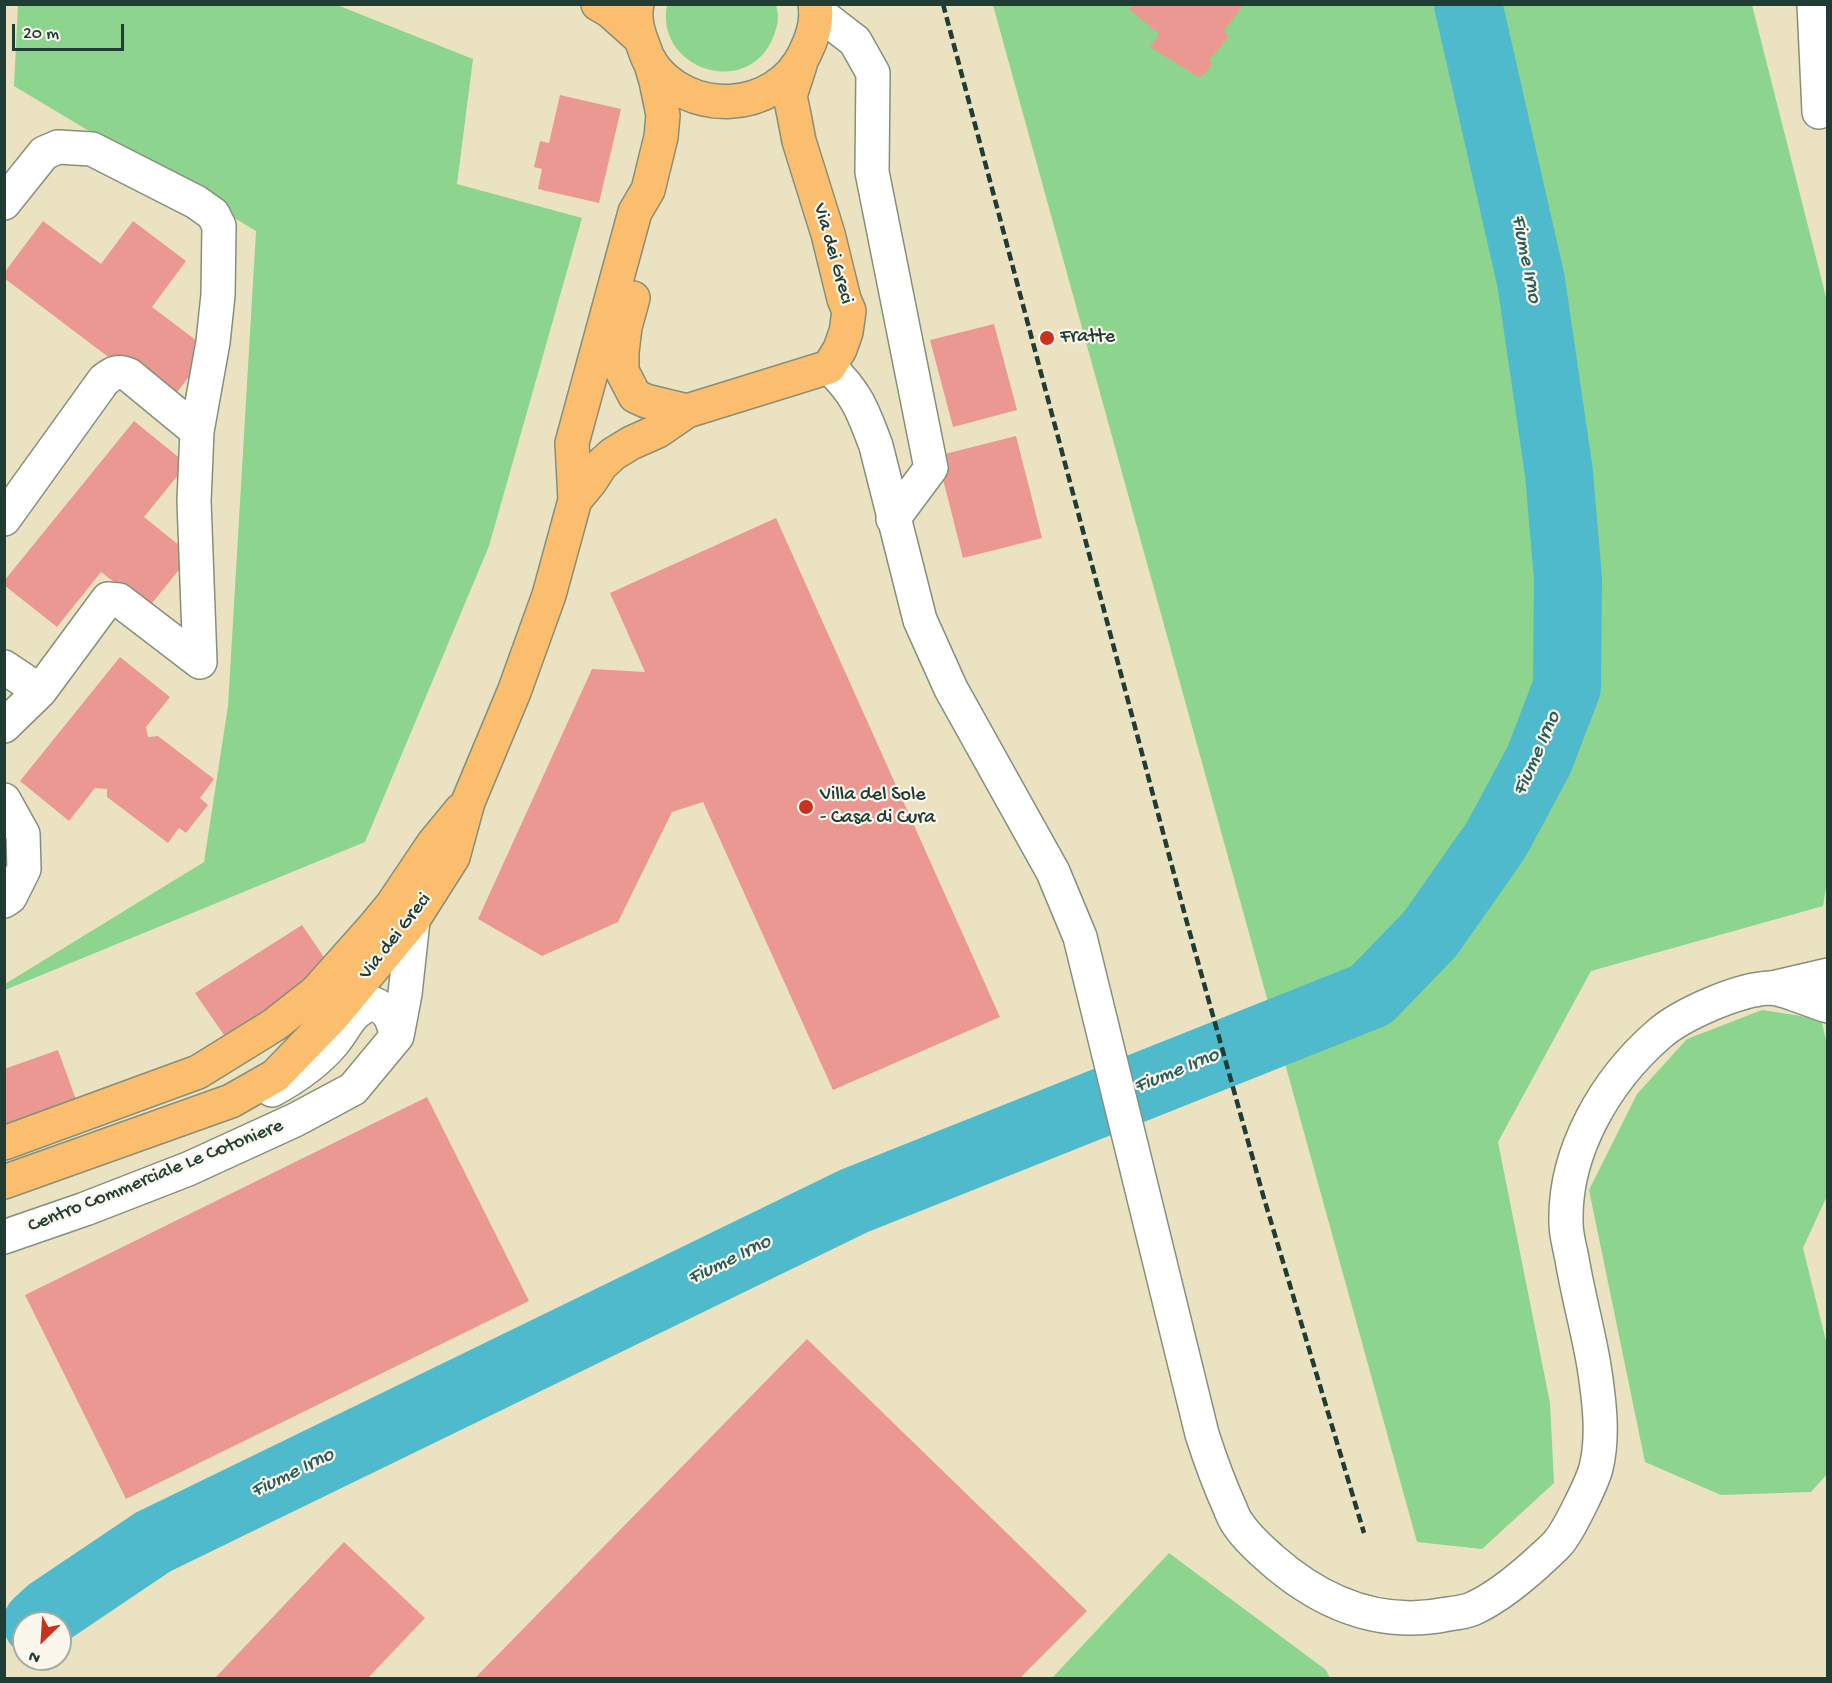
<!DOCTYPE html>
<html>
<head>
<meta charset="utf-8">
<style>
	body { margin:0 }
	#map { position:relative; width:1832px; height:1683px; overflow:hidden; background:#ebe2c2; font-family:"Gochi Hand",sans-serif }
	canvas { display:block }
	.frame { position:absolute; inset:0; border:6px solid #1f3d34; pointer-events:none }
	.north { position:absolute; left:12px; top:1611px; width:60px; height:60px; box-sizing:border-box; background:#fbf7ec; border:2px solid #a3ada2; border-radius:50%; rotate:205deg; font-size:16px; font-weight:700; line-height:24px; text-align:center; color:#1f3d34 }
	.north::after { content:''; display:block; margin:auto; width:21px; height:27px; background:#c8321e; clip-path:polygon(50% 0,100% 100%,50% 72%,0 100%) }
	.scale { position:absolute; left:12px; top:24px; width:112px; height:27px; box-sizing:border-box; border:3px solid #1f3d34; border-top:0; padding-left:8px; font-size:18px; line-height:21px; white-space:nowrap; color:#1f3d34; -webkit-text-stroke:4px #fbf7ec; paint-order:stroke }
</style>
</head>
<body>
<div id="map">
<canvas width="1832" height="1683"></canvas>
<div class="frame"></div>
<div class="north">N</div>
<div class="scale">20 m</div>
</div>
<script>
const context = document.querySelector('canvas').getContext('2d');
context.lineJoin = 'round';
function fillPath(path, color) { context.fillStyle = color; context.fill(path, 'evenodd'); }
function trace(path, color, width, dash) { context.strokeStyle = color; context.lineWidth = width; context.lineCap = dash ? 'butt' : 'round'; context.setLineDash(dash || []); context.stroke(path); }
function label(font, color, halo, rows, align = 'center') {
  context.font = font + ' "Gochi Hand",sans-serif'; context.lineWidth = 4.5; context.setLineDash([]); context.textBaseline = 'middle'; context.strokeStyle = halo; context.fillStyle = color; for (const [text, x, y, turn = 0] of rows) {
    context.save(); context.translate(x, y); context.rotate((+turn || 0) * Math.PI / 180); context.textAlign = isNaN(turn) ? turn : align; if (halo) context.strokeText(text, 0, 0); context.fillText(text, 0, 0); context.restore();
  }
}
fillPath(new Path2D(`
	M18,5H337L473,59L457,184L582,218L489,546L365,842L5,990V984L204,862L228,706L256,231L14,86Z
	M667,5H776C780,17 777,29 772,40C745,99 655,68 667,5Z
	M993,5H1752L1827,301L1828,876L1823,906L1591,971L1498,1142L1550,1403L1554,1483L1482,1549L1417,1542Z
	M1762,1010L1821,1019L1828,1048L1826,1198L1803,1248L1827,1345L1828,1473L1811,1492L1721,1495L1645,1462L1589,1190L1637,1094L1687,1039Z
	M1169,1553L1326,1670L1330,1678H1052Z`), '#8dd48e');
trace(new Path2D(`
	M37,1623L49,1612L153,1542L854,1201L1371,995L1430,934L1496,840L1539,760L1567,687L1568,579L1559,473L1531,281L1468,4`), '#4fbacc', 68);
fillPath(new Path2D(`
	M1133,4H1244L1224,31L1229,37L1209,60L1212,65L1200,78L1150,47L1159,34L1129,9Z
	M560,95L621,109L599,203L538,189L542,169L534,167L540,141L549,143Z
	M43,221L101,264L133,221L186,261L152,307L209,350L169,403L4,278V273Z
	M994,324L1017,410L953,427L930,340Z
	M134,421L187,464L144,517L191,555L148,608L101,572L57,627L4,585V581Z
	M1016,436L1042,538L963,558L937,456Z
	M776,518L1000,1017L833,1090L703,802L672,812L618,922L542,956L478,919L592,669L645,672L610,593Z
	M120,657L170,697L146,727L148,737L158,736L214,779L200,798L208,805L186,833L179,828L168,843L107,797V789L95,788L69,821L20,781Z
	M302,925L330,966L322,978L226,1038L195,993Z
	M58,1050L78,1105L4,1132V1069Z
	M427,1097L529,1301L126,1499L25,1295Z
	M807,1339L1087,1611L1020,1678H475Z
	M344,1542L425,1618L368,1678H215Z`), '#ec9892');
const minor = new Path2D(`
	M1814,4L1819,112
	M816,11L855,41L873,73L872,172L931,468L893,519
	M4,203L44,153L58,147L92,149L196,202L213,214L219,226L218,295L213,342L197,431L194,501L200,662
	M829,367C857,393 863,411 876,446L920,620L951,689L1053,872L1080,937L1202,1434C1210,1459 1219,1484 1230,1508C1232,1513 1234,1519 1238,1524C1246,1537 1260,1549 1271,1559C1322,1604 1380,1628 1448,1614C1456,1613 1465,1612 1472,1609C1495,1599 1517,1581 1536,1564C1543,1557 1551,1551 1558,1543C1568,1532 1592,1483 1596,1468C1604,1436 1599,1398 1594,1366C1588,1330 1578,1295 1572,1259C1570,1248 1566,1235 1566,1223C1564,1151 1606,1080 1659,1034C1682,1014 1739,989 1770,988C1782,988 1814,1002 1828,1006
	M4,519L104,380C113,373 118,370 129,375L197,431
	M4,667L40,691
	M4,726L40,691L108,599L119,600L200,662
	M4,800L23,834L24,869L10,897L4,901
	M1772,988L1828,975
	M272,1090C294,1078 317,1062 333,1043C348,1025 348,1013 372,1003C391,1011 391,1017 397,1036
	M4,1237L85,1209L188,1169L295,1120L353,1089L397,1036L405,994L413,920`);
const major = new Path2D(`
	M598,4L610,11L639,37
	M637,4C634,17 638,33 643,45C645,50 647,57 650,62C687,118 776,114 805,53C812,39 818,21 815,4
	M633,298L625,327L622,352V371L635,396L646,401L687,411
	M575,500L590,482L601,465L613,454L631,443L658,431L687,411L829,367L840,349L846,332L849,311L844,299L828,234L799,141L794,115L790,96L800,65
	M4,1143L198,1072L274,1025L316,992L373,928L392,905L433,844L461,810
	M4,1182L231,1101L275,1076L333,1016L413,920L453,857L468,802L514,692L549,595L575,500L572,443L635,212L648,190L661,137L663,115L656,81L650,61`);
trace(minor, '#85907b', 36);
trace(major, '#85907b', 36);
trace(minor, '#fff', 33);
trace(major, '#fbbd6e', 33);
trace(new Path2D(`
	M943,4L1186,919L1263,1195L1364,1533`), '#1f3d34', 4.5, [9, 4.5]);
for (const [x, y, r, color] of [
	[1047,338,8,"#c8321e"],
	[806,807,8,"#c8321e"]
]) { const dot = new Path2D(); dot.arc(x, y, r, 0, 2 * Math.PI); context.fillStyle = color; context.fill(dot); trace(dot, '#fbf7ec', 2); }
label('20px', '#1f3d34', '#fbf7ec', [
	["Via dei Greci",832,254,74],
	["Via dei Greci",396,937,-52],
	["Centro Commerciale Le Cotoniere",156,1177,-22]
]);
label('20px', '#1f3d34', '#fbf7ec', [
	["Fratte",1060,338],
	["Villa del Sole",820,796],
	["- Casa di Cura",820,819]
], 'left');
label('italic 21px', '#2b5c5a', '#fbf7ec', [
	["Fiume Irno",1525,259,79],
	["Fiume Irno",1538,754,-66],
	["Fiume Irno",1177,1072,-22],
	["Fiume Irno",730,1261,-26],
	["Fiume Irno",293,1474,-26]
]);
</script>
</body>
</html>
